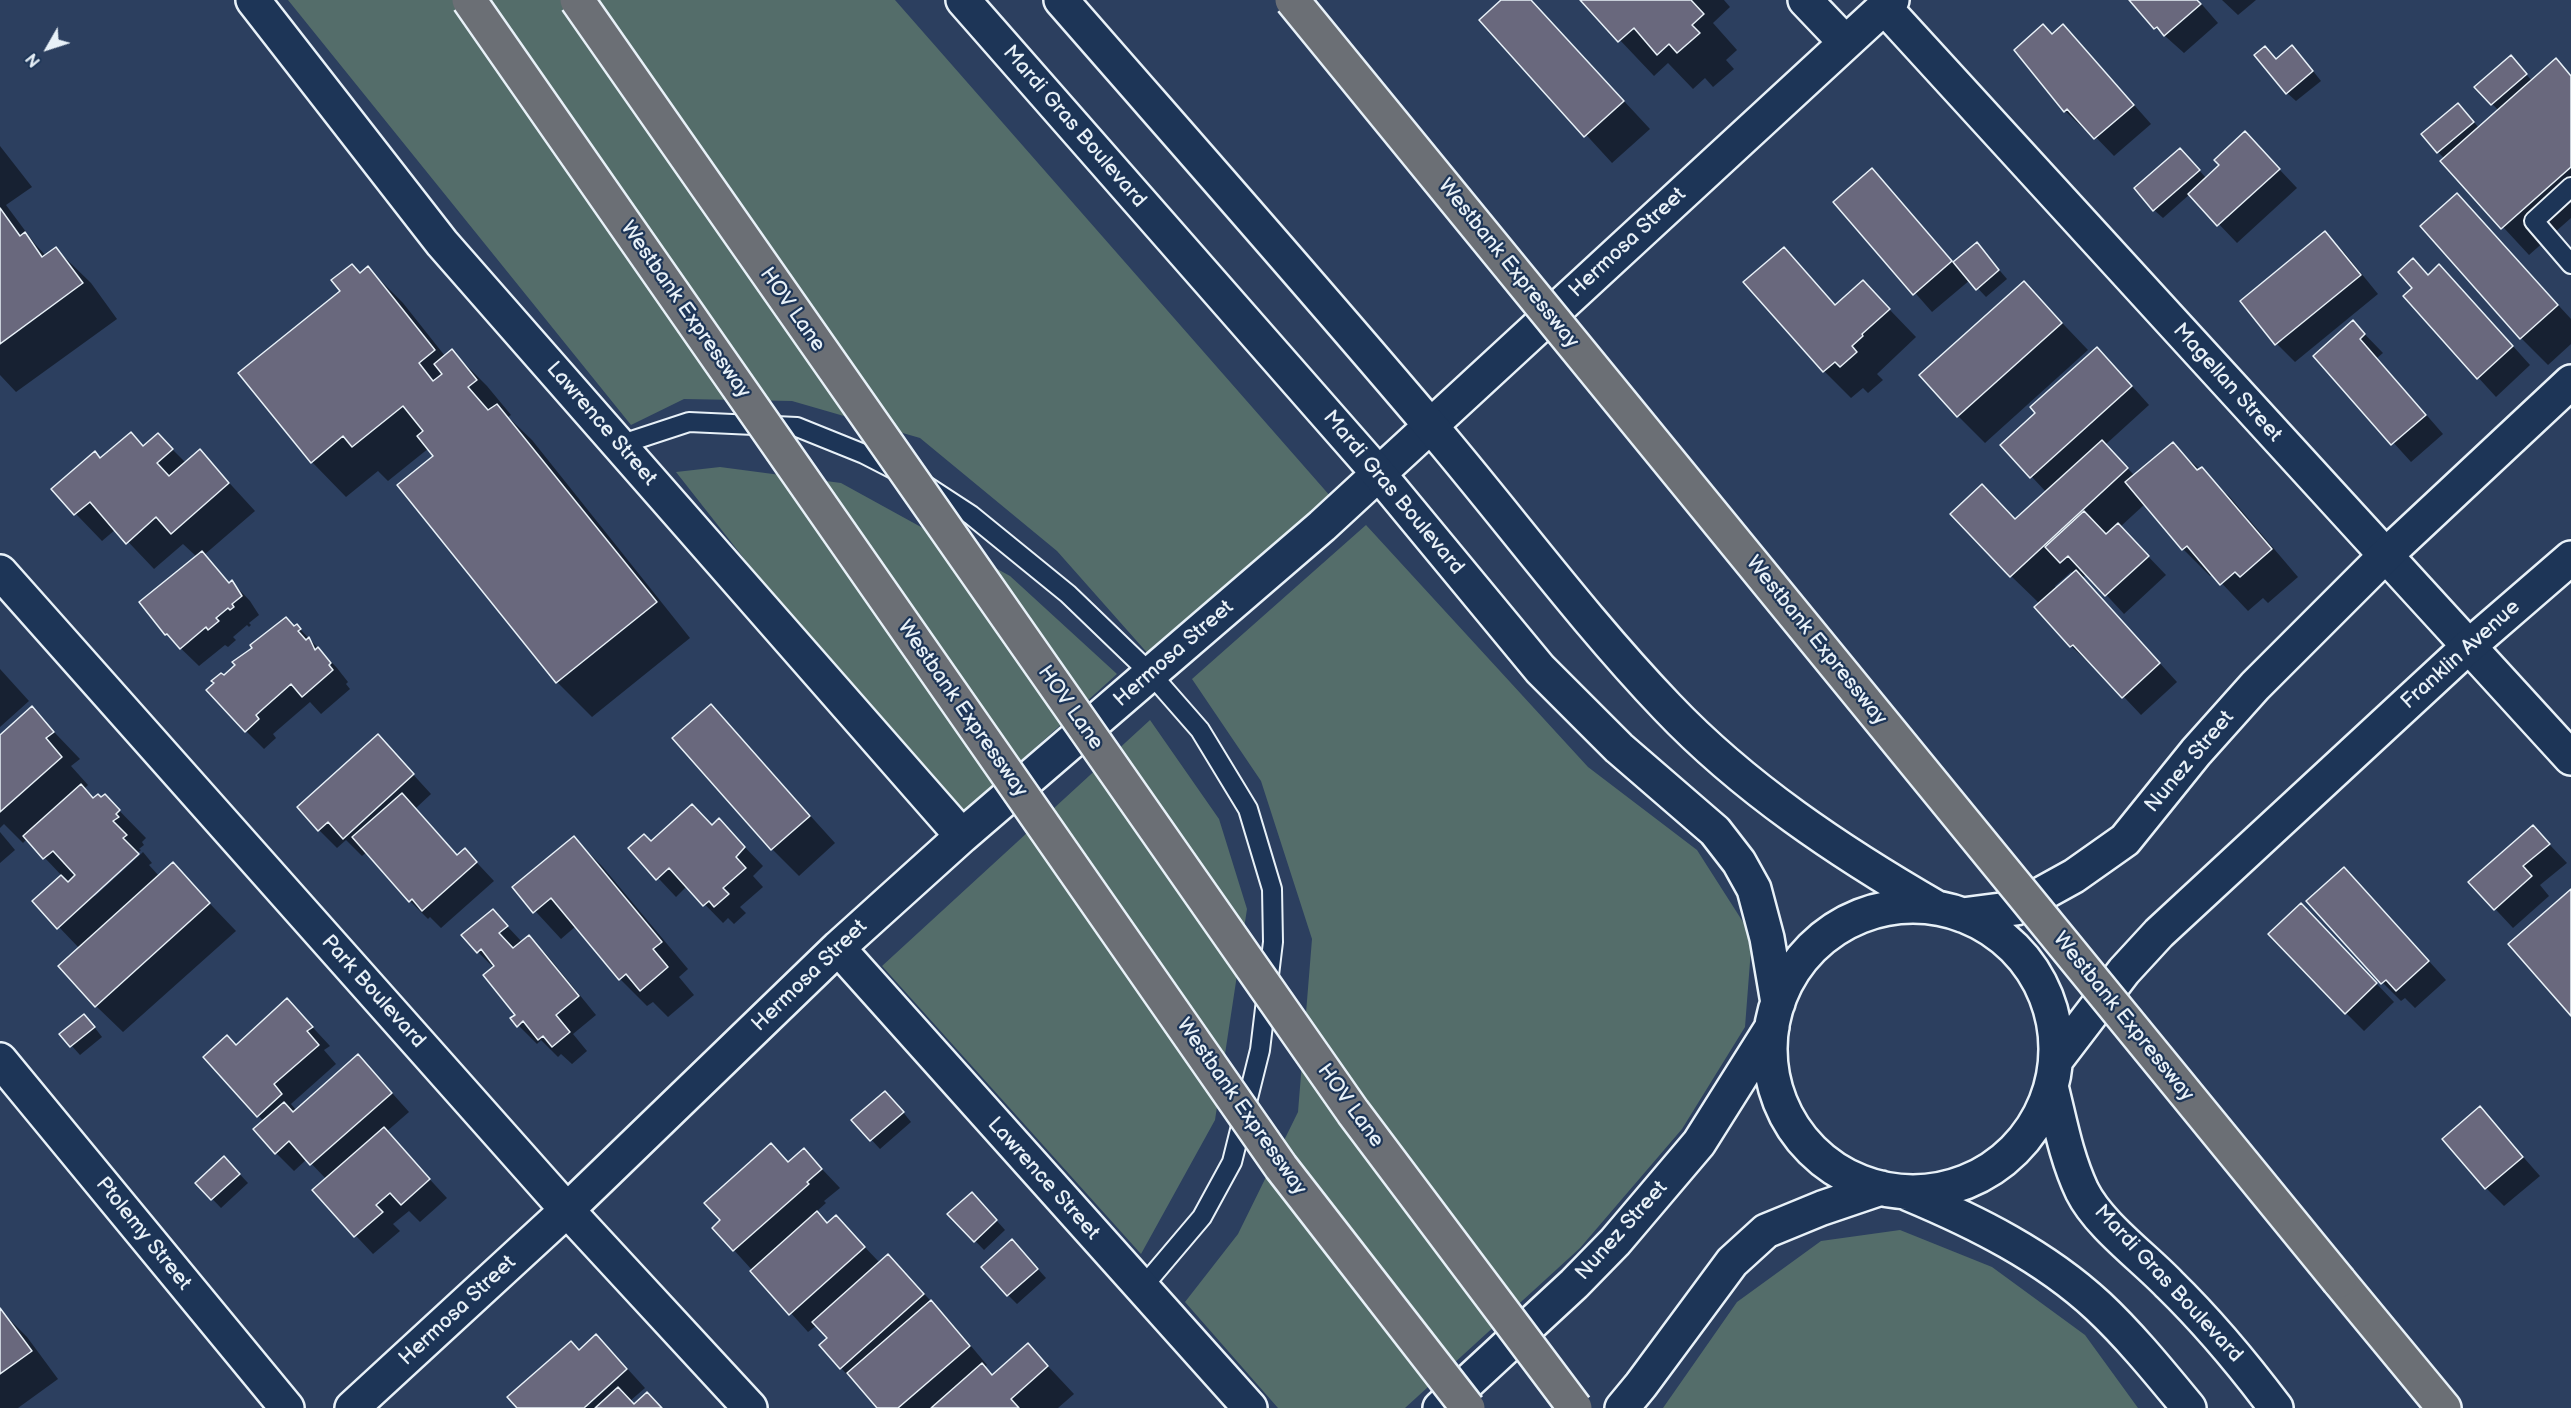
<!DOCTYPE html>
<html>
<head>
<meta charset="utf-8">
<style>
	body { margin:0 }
	#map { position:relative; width:2571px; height:1408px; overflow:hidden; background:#2c3f5f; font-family:"Balsamiq Sans",sans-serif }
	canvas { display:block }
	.north { position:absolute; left:18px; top:18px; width:60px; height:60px; -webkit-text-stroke:4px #1d3557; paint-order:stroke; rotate:231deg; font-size:16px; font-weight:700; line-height:24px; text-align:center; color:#e8f1f8 }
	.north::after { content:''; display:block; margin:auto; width:21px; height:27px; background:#e8f1f8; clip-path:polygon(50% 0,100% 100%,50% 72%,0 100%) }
</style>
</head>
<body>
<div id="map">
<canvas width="2571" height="1408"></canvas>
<div class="north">N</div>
</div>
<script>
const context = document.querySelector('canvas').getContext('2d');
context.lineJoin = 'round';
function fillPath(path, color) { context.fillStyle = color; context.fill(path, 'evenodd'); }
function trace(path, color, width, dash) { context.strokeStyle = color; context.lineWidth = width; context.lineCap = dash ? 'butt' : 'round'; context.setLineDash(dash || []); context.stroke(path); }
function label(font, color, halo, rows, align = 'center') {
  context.font = font + ' "Balsamiq Sans",sans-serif'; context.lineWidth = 4.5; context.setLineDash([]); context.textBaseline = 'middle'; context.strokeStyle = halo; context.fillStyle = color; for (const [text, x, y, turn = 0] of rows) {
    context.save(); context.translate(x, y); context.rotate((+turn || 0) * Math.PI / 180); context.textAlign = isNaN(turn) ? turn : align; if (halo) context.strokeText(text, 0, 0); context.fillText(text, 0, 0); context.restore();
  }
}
fillPath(new Path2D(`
	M288,0H895L1331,497L1150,656L1057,551L920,438L792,401L684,399L631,425Z
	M720,467L841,483L1010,576L1117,674L952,823L676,472Z
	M1366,525L1588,767L1697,850L1752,936L1745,1027L1682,1129L1580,1248L1405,1408H1278L1185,1302L1238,1234L1298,1112L1312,939L1261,781L1192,679Z
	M1150,720L1219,819L1247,909L1215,1120L1141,1254L882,966Z
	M1900,1230L1992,1267L2085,1335L2138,1408H1663L1737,1302L1821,1241Z`), '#546d6a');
fillPath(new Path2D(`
	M1503,0H1530L1650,129L1612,163L1481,20Z
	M1582,0H1724L1730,7L1713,23L1737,50L1726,60L1734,69L1713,87L1705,78L1693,89L1668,63L1654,76Z
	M2131,0H2198L2218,23L2184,53L2156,28Z
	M2222,0H2256L2238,15Z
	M2052,35L2081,45L2151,124L2114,156L2086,127L2084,129L2065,111L2016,50Z
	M2301,56L2321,81L2296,101L2287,93L2276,60Z
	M2556,60L2571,76V218L2529,255L2442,161L2445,159L2438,152L2467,114L2479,128L2499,111L2476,87L2519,66L2532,81Z
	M2245,133L2297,188L2237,243L2190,194L2163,218L2154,210L2189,159L2207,179L2221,166Z
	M0,146L32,187L6,205L35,244L46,256L56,249L91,283L117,319L16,392L0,375Z
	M1872,170L1954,263L1977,244L2007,279L1986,297L1970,280L1932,312L1835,202Z
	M2457,195L2571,319V344L2548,365L2521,338Z
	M2325,233L2343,251L2378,294L2295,362L2277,344L2242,301Z
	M1783,249L1836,306L1863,282L1916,337L1877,374L1883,380L1868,393L1863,388L1851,398L1824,371Z
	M2413,260L2429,276L2457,284L2530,365L2496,397L2405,297L2414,289Z
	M368,268L403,303L445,356L452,351L487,386L511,415L508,417L532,440L690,638L592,717L557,682L399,486L435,456L429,448L388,481L378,471L346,497L312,462L342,291Z
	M2024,283L2088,350L1985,443L1958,416Z
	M2353,322L2383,353L2377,358L2443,434L2411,462L2315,356Z
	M2115,367L2149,405L2105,445L2135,476L2172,444L2229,496L2298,577L2268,603L2263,598L2248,611L2213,574L2210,576L2183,549L2145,504L2120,527L2166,575L2124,614L2087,574L2082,578L2177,682L2141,715L2092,663L2090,664L2071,646L2036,607L2040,604L2011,576L2016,521L2047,493L2002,445ZM2071,572L2073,574L2057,589L2055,586Z
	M158,435L186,463L200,451L255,511L204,555L231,584L232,582L250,601L259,615L249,623L251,625L249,627L247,625L233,637L236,640L228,647L225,645L199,666L166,634L141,602L197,557L183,544L154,569L116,529L102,541L76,514L101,460L144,447Z
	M297,626L337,668L348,682L346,684L350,689L321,714L310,702L273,734L276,738L264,749L246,731L224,676Z
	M0,669L29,701L0,727Z
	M711,706L835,843L799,876L772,849Z
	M32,709L80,759L71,766L88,785L84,789L94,799H101L105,796L146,838L142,842L144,845L139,849L141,850L93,894L95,896L143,852L152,863L149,865L159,876L172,864L236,931L123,1032L96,1006L79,948L34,901L62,876L27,839L23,843L4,824L0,828V737Z
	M378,736L431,794L416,808L458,856L465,850L494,881L441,928L430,917L428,919L410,901L367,852L362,856L346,840L337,848L319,830Z
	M712,826L737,839L763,866L753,876L763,887L740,907L746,913L734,924L728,918L723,923L687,886L676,897L630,848Z
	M2533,827L2567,863L2540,885L2549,896L2513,928L2470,882Z
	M0,832L15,850L0,863Z
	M574,838L601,865L688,969L679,977L694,995L668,1017L653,1002L647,1006L620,979L576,926L561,939L514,888Z
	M2362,887L2446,980L2415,1008L2405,998L2401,1001L2383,983Z
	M493,911L522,942L529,937L547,955L596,1015L573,1034L587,1051L572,1064L561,1054L558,1057L541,1040L537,1044L519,1026L513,1018L517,1015L494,968L478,952Z
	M2319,923L2394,1002L2364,1031L2346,1013Z
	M305,1019L330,1046L324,1050L336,1064L291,1104L297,1111L376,1075L409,1112L386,1132L447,1198L420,1222L409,1211L393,1224L400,1231L373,1254L314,1191L327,1180L307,1159L294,1171L276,1153L264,1122L258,1115L236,1046Z
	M92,1024L102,1037L80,1055L61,1034Z
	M894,1101L911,1122L880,1149L853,1120Z
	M2480,1108L2540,1176L2504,1206L2486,1188Z
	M804,1150L840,1188L824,1201L826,1203L816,1212L828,1224L836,1217L880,1263L888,1256L949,1320L987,1365L984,1367L993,1376L1028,1345L1074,1394L1058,1408H879L841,1368L829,1338L817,1325L808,1332L714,1228Z
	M233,1167L248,1183L221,1208L197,1183Z
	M980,1202L1005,1230L984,1250L949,1214Z
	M1021,1250L1046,1278L1017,1304L1008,1295Z
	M0,1310L27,1337L58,1379L18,1408H0Z
	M579,1351L614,1354L645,1388L630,1401L635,1405L661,1408H519Z`), '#0007');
const building = new Path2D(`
	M1501,0H1531L1624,101L1584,137L1479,20Z
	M1580,0H1691L1704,14L1692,25L1700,33L1677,53L1669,44L1657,55L1634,28L1618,42Z
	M2129,0H2197L2201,4L2164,36L2157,27L2154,29Z
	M2043,24L2052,34L2063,24L2134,105L2094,139L2067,109L2064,112L2014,50Z
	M2292,45L2313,71L2286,94L2254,55L2265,46L2276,59Z
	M2511,55L2527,74L2491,105L2474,87Z
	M2556,58L2571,76V167L2501,229L2440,161Z
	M2458,103L2474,122L2437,153L2421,134Z
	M2245,131L2280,169L2217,226L2188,194L2219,165L2214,160Z
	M2180,148L2200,170L2153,211L2134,188Z
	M1872,168L1952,261L1913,295L1833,202Z
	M2457,193L2558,305L2520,339L2420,226Z
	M0,208L20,236L25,232L42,257L56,247L83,283L0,344Z
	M2325,231L2361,275L2275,345L2240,301Z
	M1977,242L1999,270L1976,290L1953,262Z
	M1784,247L1835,305L1863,280L1890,309L1862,334L1863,336L1852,346L1857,352L1840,367L1835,362L1823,372L1743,282Z
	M2413,258L2428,275L2439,264L2513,346L2477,379L2403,296L2412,288L2398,272Z
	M352,264L360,273L368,266L435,350L419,363L433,381L442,374L434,364L452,349L477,380L468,387L488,410L497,404L657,602L556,683L397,485L433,456L417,436L423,431L403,406L352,447L343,436L311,463L238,373L340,291L331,280Z
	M2024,281L2062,323L1957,417L1919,375Z
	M2353,320L2365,334L2360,339L2426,415L2391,445L2313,356Z
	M2097,347L2132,386L2030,478L2000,445L2035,413L2030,407Z
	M131,432L143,446L158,433L173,449L157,463L169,476L200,449L229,483L171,534L156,517L126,544L90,502L74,515L51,489L95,451L100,458Z
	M2102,440L2128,468L2010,577L1950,514L1982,484L2015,519Z
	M2173,442L2197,470L2202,467L2272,549L2240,577L2235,572L2220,585L2187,546L2182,550L2125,482Z
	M2084,511L2106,534L2118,523L2149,556L2105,596L2068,556L2060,563L2045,547Z
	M202,551L229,583L232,580L242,596L232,604L234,607L230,610L228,608L216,618L219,621L208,630L206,627L180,649L167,634L165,635L139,602Z
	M2076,570L2160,663L2122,698L2073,645L2070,647L2034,607Z
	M286,617L294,626L297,624L301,629L298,631L306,640L309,637L315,650L318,647L331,663L329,665L333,670L302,697L291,684L256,715L259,719L245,732L206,690L214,683L211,681L221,673L224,675L235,665L232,662L252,648L250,645Z
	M711,704L810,816L771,850L672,738Z
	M32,706L54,732L46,738L62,757L0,812V735Z
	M378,734L414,774L343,839L328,822L318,831L297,807Z
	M81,784L93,798L98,794L101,797L105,794L120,810L116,814L119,817L113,821L127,835L123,838L139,854L57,929L32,901L61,875L68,882L75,875L53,851L43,859L23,836Z
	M402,793L457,855L465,848L477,862L422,911L412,899L409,902L352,837Z
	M692,804L712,825L719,818L745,847L736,857L746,868L723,888L729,894L714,907L709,901L703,906L669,868L656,880L628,848L644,834L651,841Z
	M2533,825L2550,844L2523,866L2532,876L2494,910L2468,882Z
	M574,836L662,942L653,949L668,967L640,991L626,974L619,980L551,898L533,913L512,887Z
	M173,862L210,903L95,1007L58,966Z
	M2344,867L2429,961L2396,991L2386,980L2381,984L2306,901Z
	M2571,889V1016L2508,944Z
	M2301,903L2377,983L2345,1014L2268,934Z
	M493,909L508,926L499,933L513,948L529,935L579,996L556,1015L570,1032L552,1047L543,1036L538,1040L523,1021L517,1027L510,1018L515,1015L483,975L494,966L481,949L477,953L461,935Z
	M287,998L313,1027L307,1031L319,1045L274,1084L282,1094L257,1117L203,1057L227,1035L236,1045Z
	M84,1014L95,1027L70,1047L59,1034Z
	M358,1054L392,1093L310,1165L289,1141L275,1154L253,1129L284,1102L293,1112Z
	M885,1091L904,1112L870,1141L851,1120Z
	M2480,1106L2523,1157L2485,1189L2442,1139Z
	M384,1127L430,1179L401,1205L390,1193L376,1205L383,1212L354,1237L312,1190Z
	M771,1143L788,1162L804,1148L822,1169L807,1182L809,1184L733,1251L712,1228L720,1220L704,1203Z
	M224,1156L240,1174L211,1200L195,1183Z
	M972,1192L997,1220L974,1242L947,1214Z
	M817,1211L827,1223L836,1215L865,1247L789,1315L750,1271Z
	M1012,1239L1038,1269L1007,1296L981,1267Z
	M888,1254L924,1294L840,1369L819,1345L827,1338L812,1322Z
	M931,1300L970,1346L898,1408H877L847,1373Z
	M0,1308L32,1351L0,1374Z
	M596,1334L627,1369L584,1408H517L507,1397L571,1341L579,1350Z
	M1028,1343L1048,1366L1011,1399L1019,1408H931L982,1363L992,1375Z
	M618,1387L634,1404L647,1392L662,1408H595Z`);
fillPath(building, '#69687d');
trace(building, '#e8f1f8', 1.5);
const lane = new Path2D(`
	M2571,187L2534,221L2571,264
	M619,445L689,422L797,427L864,454L901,473
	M925,485L971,515L1068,594L1151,674L1200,730L1248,809L1272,889L1273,942L1260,1050L1232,1162L1202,1217L1141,1289`);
const street = new Path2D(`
	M253,0L442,243L962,836
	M1805,0L1845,42
	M1884,7L2571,758
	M0,572L567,1210L750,1408
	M838,948L1250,1408
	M0,1060L287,1408
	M352,1408L567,1210L838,948L962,836L1322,526L1892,0`);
const secondary = new Path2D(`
	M963,0L1378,473L1540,669L1619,748L1715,831L1739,862L1754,889L1767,938L1778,1003
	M1061,0C1184,141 1308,281 1429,424C1509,518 1582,618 1667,707C1744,788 1840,852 1937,908
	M1770 1049a143 143 0 1 1 286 0a143 143 0 1 1-286 0Z
	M1962,915L2016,908L2074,876L2125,840L2196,752L2255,686L2385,556L2571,382
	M2056,1060L2124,971L2159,933L2468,647L2571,558
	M2051,1086C2060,1122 2066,1157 2082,1191C2099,1225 2142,1256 2169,1284C2208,1322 2243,1364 2276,1408
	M1909,1194C1976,1222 2044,1256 2098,1306C2131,1337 2160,1373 2189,1408
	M1440,1408L1574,1284L1615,1242L1699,1143L1772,1027
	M1622,1408L1641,1385L1732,1262L1766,1231L1822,1208L1881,1188`);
const highway = new Path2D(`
	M2339,1281L2444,1408`);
trace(lane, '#e8f1f8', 22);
trace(street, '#e8f1f8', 38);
trace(secondary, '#e8f1f8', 38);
trace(highway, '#e8f1f8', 38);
trace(lane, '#1d3557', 18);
trace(street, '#1d3557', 33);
trace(secondary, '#1d3557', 33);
trace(highway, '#6b6f75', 33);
const highwayBridge = new Path2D(`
	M469,0L1281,1167L1468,1408
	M577,0L1353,1112L1575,1408
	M1292,0L2339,1281`);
trace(highwayBridge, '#e8f1f8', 38, []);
trace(highwayBridge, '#6b6f75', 33);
label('21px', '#e8f1f8', '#1d3557', [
	["Mardi Gras Boulevard",1074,127,49],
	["Hermosa Street",1628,243,-43],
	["Westbank Expressway",1508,264,51],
	["Westbank Expressway",685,310,55],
	["HOV Lane",792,310,55],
	["Magellan Street",2227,383,48],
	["Lawrence Street",601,424,49],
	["Mardi Gras Boulevard",1393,493,50],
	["Westbank Expressway",1816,641,51],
	["Hermosa Street",1174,654,-41],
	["Franklin Avenue",2461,655,-42],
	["HOV Lane",1070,708,55],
	["Westbank Expressway",962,709,55],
	["Nunez Street",2190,762,-50],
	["Hermosa Street",810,976,-44],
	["Park Boulevard",373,992,48],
	["Westbank Expressway",2123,1017,51],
	["HOV Lane",1350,1106,54],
	["Westbank Expressway",1241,1107,55],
	["Lawrence Street",1043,1179,48],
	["Nunez Street",1622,1231,-48],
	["Ptolemy Street",143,1234,51],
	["Mardi Gras Boulevard",2168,1284,47],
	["Hermosa Street",458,1311,-43]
]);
</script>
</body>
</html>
